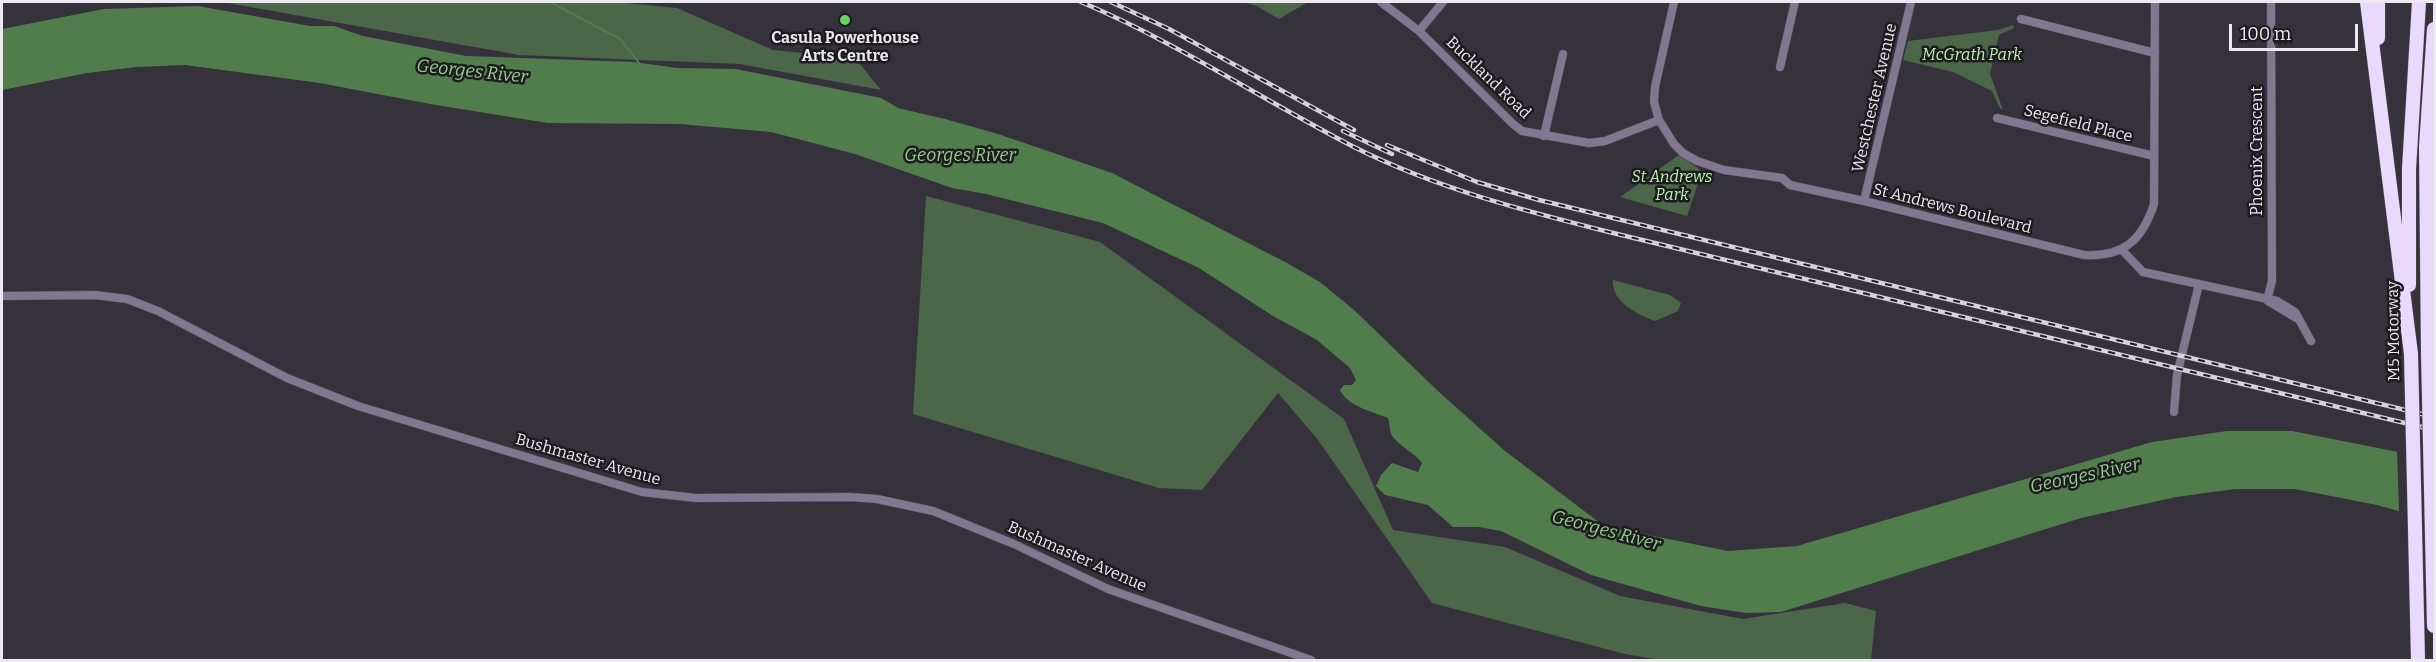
<!DOCTYPE html>
<html>
<head>
<meta charset="utf-8">
<style>
	body { margin:0 }
	#map { position:relative; width:2436px; height:662px; overflow:hidden; background:#36323c; font-family:Bitter,serif }
	canvas { display:block }
	.frame { position:absolute; inset:0; border:3px solid #ebe9ef; pointer-events:none }
	.scale { position:absolute; left:2229px; top:24px; width:129px; height:27px; box-sizing:border-box; border:3px solid #ebe9ef; border-top:0; padding-left:8px; font-size:18px; line-height:21px; white-space:nowrap; color:#ebe9ef; -webkit-text-stroke:4px #1d1b1f; paint-order:stroke }
</style>
</head>
<body>
<div id="map">
<canvas width="2436" height="662"></canvas>
<div class="frame"></div>
<div class="scale">100 m</div>
</div>
<script>
const context = document.querySelector('canvas').getContext('2d');
context.lineJoin = 'round';
function fillPath(path, color) { context.fillStyle = color; context.fill(path, 'evenodd'); }
function trace(path, color, width, dash) { context.strokeStyle = color; context.lineWidth = width; context.lineCap = dash ? 'butt' : 'round'; context.setLineDash(dash || []); context.stroke(path); }
function label(font, color, halo, rows, align = 'center') {
  context.font = font + ' Bitter,serif'; context.lineWidth = 5; context.setLineDash([]); context.textBaseline = 'middle'; context.strokeStyle = halo; context.fillStyle = color; for (const [text, x, y, turn = 0] of rows) {
    context.save(); context.translate(x, y); context.rotate((+turn || 0) * Math.PI / 180); context.textAlign = isNaN(turn) ? turn : align; if (halo) context.strokeText(text, 0, 0); context.fillText(text, 0, 0); context.restore();
  }
}
fillPath(new Path2D(`
	M222,2H617L677,8L773,50L855,58L881,90L740,64L519,55Z
	M1244,2H1308L1279,19L1257,6Z
	M2013,25L2014,28L1999,35L1990,74L2003,110L2000,108L1992,91L1953,72L1903,60L1908,41L1998,30Z
	M1679,155L1702,171L1687,216L1620,197Z
	M926,196L1100,242L1344,419L1393,530L1505,547L1620,596L1743,619L1845,603L1876,611L1871,660H1660L1625,654L1432,603L1318,440L1278,393L1202,490L1159,488L913,414Z
	M1613,280L1670,295L1681,303L1678,311L1655,321C1637,314 1611,302 1613,280Z`), '#4b6648');
fillPath(new Path2D(`
	M198,6L310,26H334L363,36L466,56L634,62L677,68L736,69L881,98L898,108L945,119L998,134L1112,173L1287,263L1320,282L1354,310L1439,392L1505,451L1604,526L1728,551L1797,546L2152,442L2227,431H2292L2434,459V521L2377,505L2295,489H2235L2176,497L2081,518L1781,612L1746,613L1701,606L1591,575L1501,531L1479,527H1453L1428,505L1385,495L1376,486L1381,475L1392,463L1418,472L1422,463C1415,453 1394,443 1391,433C1389,428 1390,424 1388,418C1373,412 1347,406 1340,390L1344,385H1352L1356,380L1350,368L1317,340L1273,316L1199,268L1103,223L986,194L952,188L855,154L771,132L680,124L548,123L430,104L320,83L185,65L136,67L87,73L2,90V29L104,9Z`), '#517c4c');
fillPath(new Path2D(`
	M2397,449L2434,456V524L2399,514Z`), '#36323c');
trace(new Path2D(`
	M550,2L620,39L640,64`), '#517c4c', 2);
const minor = new Path2D(`
	M1381,2L1419,31L1513,124L1522,131L1589,143L1605,141L1659,120
	M1674,2L1655,87L1654,102L1659,120L1674,144L1683,153L1697,161L1724,170L1782,178L1790,185L1864,201L2084,255C2123,257 2142,241 2154,204L2155,2
	M2021,19L2155,53
	M1419,31L1443,2
	M1780,67L1795,2
	M1997,118L2154,156
	M1544,136L1563,54
	M1864,201L1911,2
	M2122,250L2143,272L2277,301L2295,312L2311,341
	M2,296L95,295L127,299L158,311L287,378L358,406L642,492L696,498L850,497L877,499L933,511L1014,544L1108,589L1311,660
	M2267,300L2272,281L2271,2
	M2268,301L2298,319
	M2174,412L2177,375L2199,284`);
const motorway = new Path2D(`
	M2367,2L2411,354
	M2378,2V38
	M2409,285V169L2419,2
	M2428,353L2426,147L2434,29`);
trace(minor, '#534f59', 9);
trace(motorway, '#534f59', 15);
trace(minor, '#817790', 8);
trace(motorway, '#e8d9fd', 14);
const rail = new Path2D(`
	M1081,2C1176,42 1263,100 1354,147C1435,188 1525,211 1613,233L2434,430
	M1111,2L1169,29L1354,130
	M1343,131L1392,154
	M1387,145L1477,182L1539,200L2434,417`);
trace(rail, '#d5d3d9', 4.5);
trace(rail, '#1d1b1f', 2, [7]);
const motorwayBridge = new Path2D(`
	M2428,353L2434,626
	M2411,354L2418,660`);
trace(motorwayBridge, '#534f59', 15, []);
trace(motorwayBridge, '#e8d9fd', 14);
for (const [x, y, r, color] of [
	[845,20,6,"#6dd362"]
]) { const dot = new Path2D(); dot.arc(x, y, r, 0, 2 * Math.PI); context.fillStyle = color; context.fill(dot); trace(dot, '#1d1b1f', 2); }
label('bold 16px', '#ebe9ef', '#1d1b1f', [
	["Casula Powerhouse",845,39],
	["Arts Centre",845,57]
]);
label('italic 16px', '#b6f6ae', '#1d1b1f', [
	["McGrath Park",1972,56],
	["St Andrews",1672,178],
	["Park",1672,196]
]);
label('16px', '#ebe9ef', '#1d1b1f', [
	["Buckland Road",1488,78,44],
	["Westchester Avenue",1875,98,-77],
	["Segefield Place",2078,124,14],
	["Phoenix Crescent",2258,151,-90],
	["St Andrews Boulevard",1952,209,14],
	["M5 Motorway",2394,331,-91],
	["Bushmaster Avenue",588,460,16],
	["Bushmaster Avenue",1077,557,24]
]);
label('italic 18px', '#92d18a', '#1d1b1f', [
	["Georges River",472,72,6],
	["Georges River",960,156],
	["Georges River",2085,476,-12],
	["Georges River",1606,531,15]
]);
</script>
</body>
</html>
